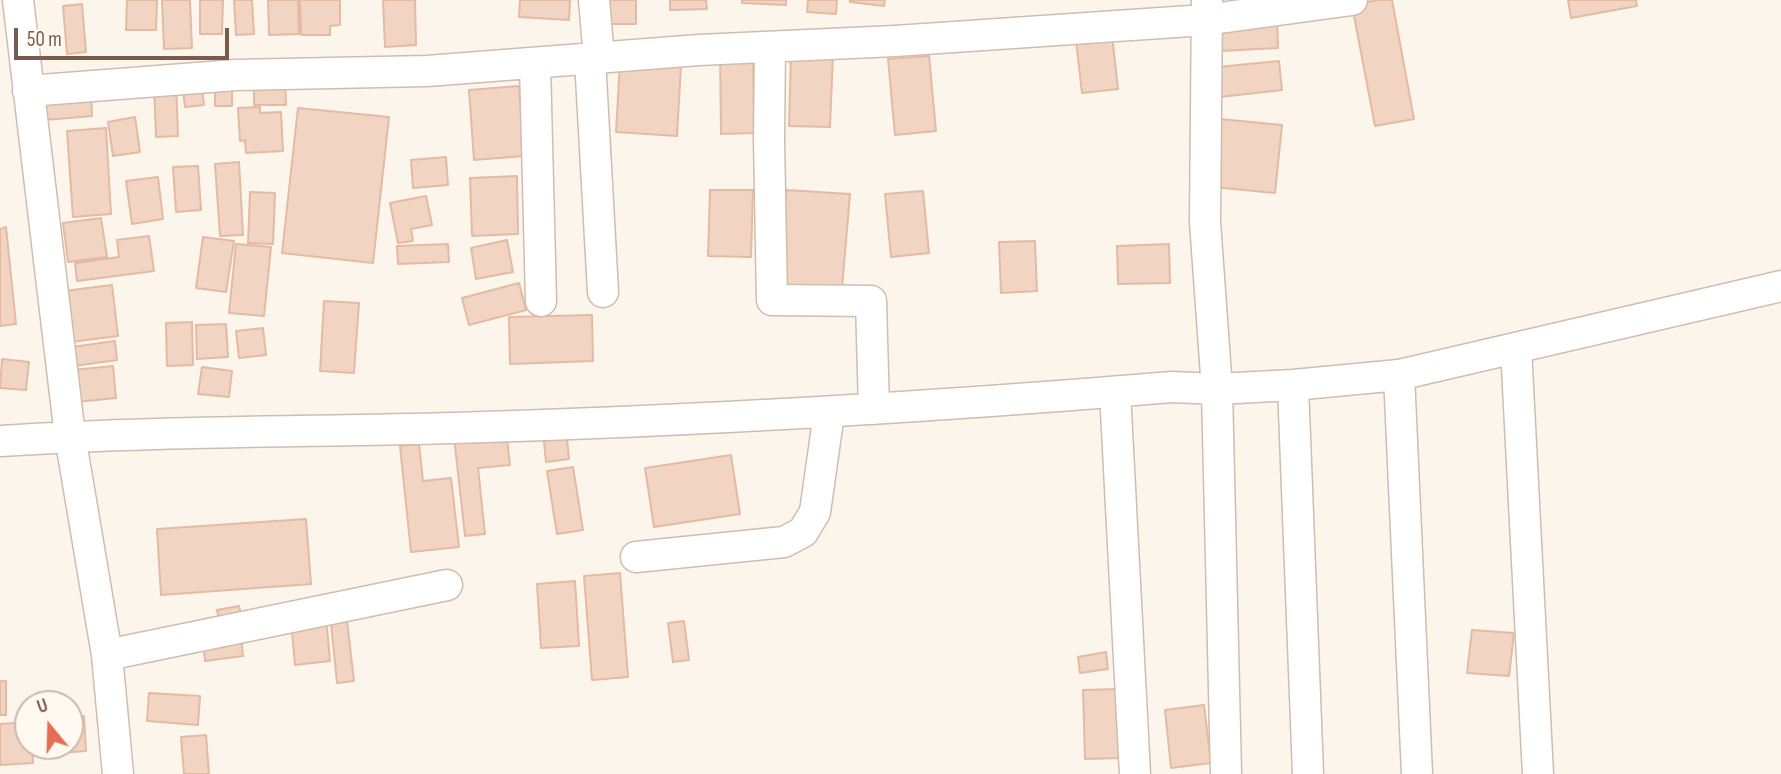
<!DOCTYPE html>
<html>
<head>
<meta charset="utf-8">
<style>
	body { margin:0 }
	#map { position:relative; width:1781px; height:774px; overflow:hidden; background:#fcf5eb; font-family:"Sofia Sans Condensed",sans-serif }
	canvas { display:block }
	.north { position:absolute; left:14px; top:690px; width:70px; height:70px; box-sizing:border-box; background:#fff9f2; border:2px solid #c9bab0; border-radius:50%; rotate:341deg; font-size:19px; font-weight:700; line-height:28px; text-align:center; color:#785b4d }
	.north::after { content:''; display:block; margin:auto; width:24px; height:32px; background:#e46e52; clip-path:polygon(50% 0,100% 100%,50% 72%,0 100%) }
	.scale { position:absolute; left:14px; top:28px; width:215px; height:32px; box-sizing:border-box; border:4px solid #785b4d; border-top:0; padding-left:9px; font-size:21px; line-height:24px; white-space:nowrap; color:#785b4d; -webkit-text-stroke:5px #fff9f2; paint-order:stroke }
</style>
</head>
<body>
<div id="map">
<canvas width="1781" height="774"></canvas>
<div class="north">U</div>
<div class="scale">50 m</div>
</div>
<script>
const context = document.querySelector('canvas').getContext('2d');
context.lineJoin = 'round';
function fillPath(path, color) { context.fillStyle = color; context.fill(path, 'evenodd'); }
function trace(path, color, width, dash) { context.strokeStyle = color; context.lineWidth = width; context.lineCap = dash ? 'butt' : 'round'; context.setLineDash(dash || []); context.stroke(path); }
const building = new Path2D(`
	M127,0H157L156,30H126Z
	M162,0H190L192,48L164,49Z
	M200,0H223L222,34H200Z
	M234,0H252L254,34L236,35Z
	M268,0H298L299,34L269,35Z
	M300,0H340V25L330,26V35H301Z
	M383,0H415L416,45L385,47Z
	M520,0H570L569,20L519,17Z
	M605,0H636V24H605Z
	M670,0H706L707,9L670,10Z
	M742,0H786V5L742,3Z
	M808,0H837L836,14L807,12Z
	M850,0H885L884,6L850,2Z
	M1378,0H1392L1414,119L1375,126L1352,5Z
	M1568,0H1636L1637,6L1571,18Z
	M82,4L86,52L67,54L63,6Z
	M1277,20L1278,48L1221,51L1220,22Z
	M1112,35L1118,89L1082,93L1076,40Z
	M753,49L754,133L721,134L720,50Z
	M791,54L833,55L830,127L789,126Z
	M929,56L936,131L895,135L888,59Z
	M1279,61L1282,90L1220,97L1218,67Z
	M620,62L681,65L677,136L616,132Z
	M254,77H285L286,105H254Z
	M201,80L204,105L185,107L182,82Z
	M215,80H232V106H215Z
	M176,84L178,136L156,137L154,85Z
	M519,86L524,156L474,160L469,90Z
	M91,88L92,116L45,120L43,91Z
	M260,107V113L281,112L283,151L246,153L245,140L240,141L238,108Z
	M298,108L389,117L373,263L282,253Z
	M135,117L140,152L113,156L108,122Z
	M1220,119L1282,125L1275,193L1213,187Z
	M106,128L111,214L73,217L67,131Z
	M446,157L448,185L413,188L411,160Z
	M239,162L243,235L220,236L215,164Z
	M198,166L201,210L176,212L173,167Z
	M517,176L518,234L472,236L470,178Z
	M158,177L163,219L132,224L126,181Z
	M710,190H753L751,257L708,256Z
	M786,190L850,194L841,300L777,295Z
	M923,191L929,253L891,257L885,194Z
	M250,192L275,193L273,244L248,243Z
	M426,196L432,225L411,229L413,241L398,243L390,203Z
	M101,218L107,257L68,262L63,223Z
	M6,227L16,324L0,326V229Z
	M149,236L154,271L77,281L75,263L119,257L117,240Z
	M203,237L234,241L226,292L196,288Z
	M507,240L513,272L476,279L471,248Z
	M1035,241L1037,291L1001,293L999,242Z
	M236,244L271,247L264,316L229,313Z
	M448,244L449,262L398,264L397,246Z
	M1169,244L1170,283L1118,284L1117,246Z
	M519,283L526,310L469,325L462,298Z
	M112,285L118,336L71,342L64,291Z
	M324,301L359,303L354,373L320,371Z
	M592,315L593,361L510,364L509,317Z
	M192,322L193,365L167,366L166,323Z
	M226,324L228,357L197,359L196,325Z
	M263,328L266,355L239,358L236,331Z
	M115,341L117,360L74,366L72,347Z
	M2,359L29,362L26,390L0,388Z
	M113,366L116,398L76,402L73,370Z
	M202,367L232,371L229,397L198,394Z
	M566,430L569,459L546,462L543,432Z
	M506,431L510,465L478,468L485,534L465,536L454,437Z
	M419,444L423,481L451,478L459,547L411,552L400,446Z
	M731,455L740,514L654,527L645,468Z
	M573,467L583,530L557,534L547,471Z
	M306,519L311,584L161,595L157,529Z
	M620,573L628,677L592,680L584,576Z
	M575,581L579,646L541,648L537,584Z
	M239,606L242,619L220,623L217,610Z
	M346,612L354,681L337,683L330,613Z
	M326,617L330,661L295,665L291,621Z
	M684,621L689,660L673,662L668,623Z
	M1472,630L1514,633L1509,676L1467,673Z
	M241,635L243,656L205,661L203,640Z
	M1106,652L1108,669L1080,673L1078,657Z
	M0,681H6V715H0Z
	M1120,689L1121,758L1085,759L1083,690Z
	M149,693L200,696L198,725L147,721Z
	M1204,705L1211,763L1171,768L1165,710Z
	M84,716L86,751L57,753V746H70V717Z
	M28,722V746H32L33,763L0,765V724Z
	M206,735L209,774H184L181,737Z`);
fillPath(building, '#f2d4c3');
trace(building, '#e4baa3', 2);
const minor = new Path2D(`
	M18,0L70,436L107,655L118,774
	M594,0L599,58
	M1207,0L1205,222L1217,389L1226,774
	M770,47L769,140L772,300L871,301L874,409
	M590,59L603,292
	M535,64L541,301
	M28,91L236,75L427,71L699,50L895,41L1205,20L1352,0
	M1516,348L1538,774
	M1399,375L1417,774
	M1293,385L1308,774
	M1115,392L1135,774
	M0,441C151,431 303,432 454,428C694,421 933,407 1172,387L1217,389L1293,385L1399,375L1781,286
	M636,557L784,542L803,532L815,512L829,413
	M107,655L447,585`);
trace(minor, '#cfbdaf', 33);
trace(minor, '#fff', 30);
</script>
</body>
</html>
